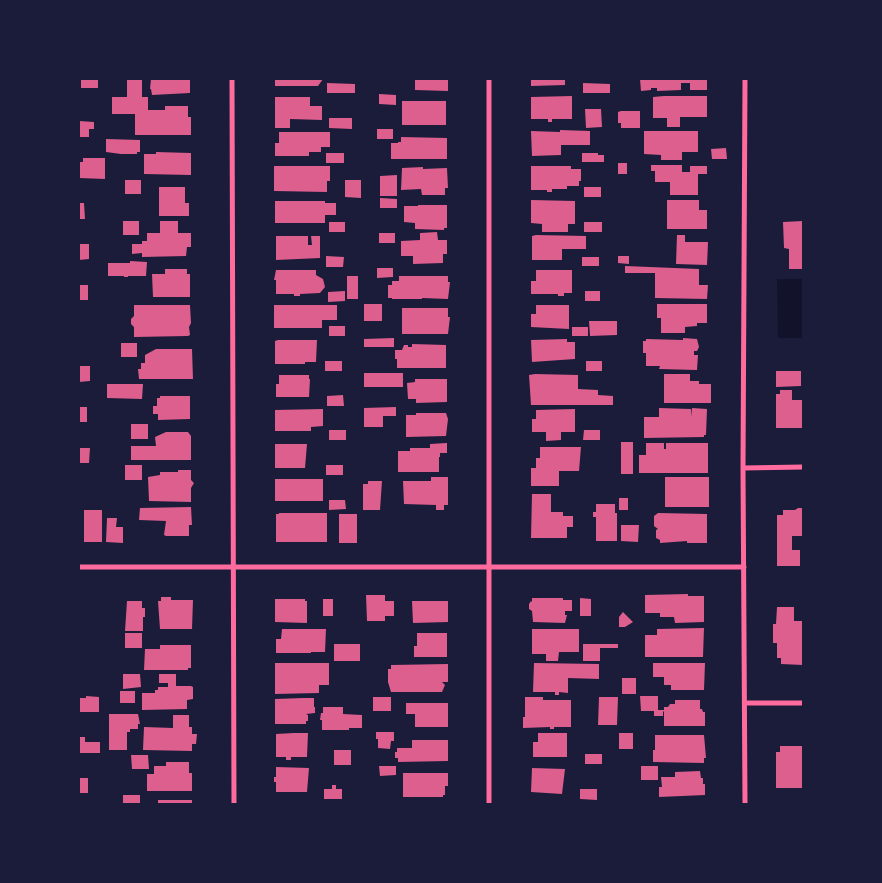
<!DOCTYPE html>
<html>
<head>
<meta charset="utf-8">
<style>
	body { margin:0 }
	#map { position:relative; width:882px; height:883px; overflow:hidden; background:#1b1b3a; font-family:"Alegreya Sans",sans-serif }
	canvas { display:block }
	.frame { position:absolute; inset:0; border:80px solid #1b1b3a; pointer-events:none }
</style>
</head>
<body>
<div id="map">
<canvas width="882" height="883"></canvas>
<div class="frame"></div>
</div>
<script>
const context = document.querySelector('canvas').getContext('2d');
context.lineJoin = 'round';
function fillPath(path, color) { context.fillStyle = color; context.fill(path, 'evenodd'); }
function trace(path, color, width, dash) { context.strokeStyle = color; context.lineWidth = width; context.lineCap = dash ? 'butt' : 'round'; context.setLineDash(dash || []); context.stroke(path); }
fillPath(new Path2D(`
	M777,279H803V338H778Z`), '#12122b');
fillPath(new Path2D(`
	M81,79H98V88H81Z
	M127,79H142V97H148V110H165V106H188V117H191V135H135V114H112V97H127Z
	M151,79H190V93L152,95L151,89H150Z
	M275,79H323L318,86H275Z
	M415,79H448V91L415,90Z
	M531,79H565V85L531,86Z
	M640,79H707V90H690V83H681V90L657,91V88H651V90L641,91Z
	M327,83L355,84V93H327Z
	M583,83L610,84V93H583Z
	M379,94L396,95V105L379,104Z
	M572,96V119H552V122H548V119H531V97Z
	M664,96H707V117H680V127H667V118H653V97Z
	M275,97H310V106H322V120L290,119V128H275Z
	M402,101H446V125H402Z
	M585,109H601L602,127L586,128Z
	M621,111H640V128H621V123H618V112Z
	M329,118H352V129L329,128Z
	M79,121L94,122V129H89V137H79Z
	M377,129H393V139H377Z
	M560,130L590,131V145H561V155L532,156L531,131L560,132Z
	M644,131H698V152H682V160H661V155L644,154Z
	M279,132H330V147H321V152H309V156H275V143H279Z
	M401,137L447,138V159H391V143H398V142H401Z
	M106,139L140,140V152H137V154H121L106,152Z
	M726,148L727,159H712L711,149Z
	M156,152L191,153V175L144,174V154H156Z
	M326,153H344V163H326Z
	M582,153H598V155H604V162H582Z
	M83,158H105V179L79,178V162H83Z
	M618,163H627V174H618Z
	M651,165H682V172H690V166H707V174H698V195H670V182H655V171H651Z
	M274,166H330V181H327V192L274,191Z
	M531,166H571V169H581V181H579V186H567V189H552V192H547V190H531Z
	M423,167V169L447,168L448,188H445V195H422L421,189L401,190L402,168Z
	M397,175V196H380V176Z
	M125,180H141V194H125Z
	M345,180H361V198L345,197Z
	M159,187H185V203H189V216H159Z
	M584,187H601V197H584Z
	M380,198L397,199V208H380Z
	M531,200L575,201V224H568V232H542V224L531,223Z
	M667,200H699V210H707V229H667Z
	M275,201H325V203H336V215H325V223H275Z
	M79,203H84L85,219H79Z
	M418,205H447V228H444V230L415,229V223L404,222V206H418Z
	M123,221H139V235H123Z
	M160,221H178V233H191V247H187L186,256L142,257V253L132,254V244H142V241H147V233H160Z
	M803,221V269H789V249L784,248L783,222Z
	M329,222H345V232H329Z
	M584,222H602V232H584Z
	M437,232L438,240H447V254H443V263L413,264V256H401V241L420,240V233Z
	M379,233H395V243H379Z
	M536,235L586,236V249H562V260H532V236Z
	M677,235H685V242H708L707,265L676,264Z
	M276,236H308V245H312L311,236H320V258L276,260Z
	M79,244H89V259L79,260Z
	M326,256L344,257L343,267H326Z
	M618,256H629V264L618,263Z
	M582,257H599V266H582Z
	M130,261L147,262L146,276H128V277H124V276H108V263H130Z
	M625,266L699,269V285H708L707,299L655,298V273H625Z
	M377,268H393V277L377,278Z
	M165,269H187V274H190V297H153L152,274H165Z
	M276,270H316V275L323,279L325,287L320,293L300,294V296H294V294H276V280H274Z
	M536,270H572V293H564V296H558V294H531V281H536Z
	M347,276H358V299H347Z
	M399,276H448V282H450L448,299L422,298V299H392V298H388V285H392V281H399Z
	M79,285H88V300H79Z
	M345,291V301L328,302V292Z
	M585,291H600V301H585Z
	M364,304H382V321H364Z
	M657,304H707V323H697V326L685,327V333H661V318H657Z
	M134,305H190L191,323L189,327L190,335L188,336L134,337V327L131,324V319L134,316Z
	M274,305H337V320H322V328H274Z
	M536,305H569V329L531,327V314H536Z
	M402,308H448V317H450L448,334H402Z
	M589,321H617V335L590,336Z
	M329,326H345V336H329Z
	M572,327H588V336H572Z
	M394,338V347H364V339Z
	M683,338L697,339L699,347L697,351H694V355H698L697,370L659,369L660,366H646V353H643V341H646V339L683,340Z
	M567,339V342H575V359L532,362L531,340Z
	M278,340H317L316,362H305V364H275V341Z
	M121,343H137V357H121Z
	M412,344L446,345V368H397V359H395V350H402L404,345H408V347H412Z
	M156,349H192L193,379H139L138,369H141V363H145V355Z
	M325,361H342V371H325Z
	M586,361H602V371H586Z
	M79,366H90V381L79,382Z
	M776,371H801V386L776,387Z
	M364,373H403V387H364Z
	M535,374L578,375V389L598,390V395L613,396V405H531L529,375Z
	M664,374H690V381H699V384H711V403H664Z
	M279,375H309V379H310L309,397H276V384H279Z
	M415,379H447V402L416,403V399H408L407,383L415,382Z
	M107,384H143L142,399L107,398Z
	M780,390H792V400H803V428H776V394H780Z
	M343,395L344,406H327V396Z
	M160,396H190V419L158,420V414H153V406H157V398H160Z
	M79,407H87V422H79Z
	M396,407V416H383V427H364V408Z
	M659,408L691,409V417L692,408L707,409L706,435H704V437L644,438V417H659Z
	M323,409V426L311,427V431H275V410Z
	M575,409V432H561V440L546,441V432H532V419H536V410Z
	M416,413H446L448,419L446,436L406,437V415H416Z
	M131,424H148V439H131Z
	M329,430H346V440H329Z
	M584,430H600V440H583Z
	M166,432H188L191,436V460H131V446H156L155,437Z
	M621,442H633V474H621Z
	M447,443V453H440V457H439V472H398V451H410V448H430V444Z
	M646,443H664V449H666V443H708V473H639V455H646Z
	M275,444H307L305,468H275Z
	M540,447H581L579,471H559V486H531V468H536V458H540Z
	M79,448H90L89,463H79Z
	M125,465H142V480H125Z
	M326,465H343V475H326Z
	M178,470H191V480L194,483L191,488V502L149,501L148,477L160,475V472H178Z
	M431,477H448V505H444V510H436V505L404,504L403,481H431Z
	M665,477H709V507H665Z
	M275,479H323V501H275Z
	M368,481H382L380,510H363V484H368Z
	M532,494H551V512H563V516H573V527H567V538H531Z
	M619,498H628V510H619Z
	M329,500H345L346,509L329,510Z
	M596,504H615V513H617V541H596V517H593V512H596Z
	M191,507L192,525H189V536H166L164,535L166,521L139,520L140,508Z
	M798,508H803V536H792V550H800V566H777V515H783V510H795Z
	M84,510H102V542H84Z
	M279,513H327V542H276V514H279Z
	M658,513L707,514V543H687V541L660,543V540L656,538V530L658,529L654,526V516Z
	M339,514H357V543H339Z
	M107,518H117L116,527H123V543L106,542Z
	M621,525H639L638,542L621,541Z
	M688,594V596H704V622L675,623L674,617H660V613H645V595Z
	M366,595H385V601H394V616H385V621H367Z
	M161,597H171V600H193L192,629H160L158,601H161Z
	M532,598H563V600H572V611H565V615H567L565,623L533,622L532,611L529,609V604L531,601L532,602Z
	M580,598L591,599V616H580Z
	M275,599H305V601H307V623L275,622Z
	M323,599H333V616H323Z
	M127,601H142V608H145V617H143V631H125Z
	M412,601H448V622L413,623Z
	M777,607H794V621H803V665L781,664V658H777V643H773V624H776Z
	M623,612L633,622L625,627H619V617Z
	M704,628L703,657H645V635H657V629Z
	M282,629H326L325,652H311V653H276V639H281Z
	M532,629H579V652H559L558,661H546V654H532Z
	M125,633H142V648H125Z
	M417,633H447V657H414V646H417Z
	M334,644H360V661H334Z
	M583,644H618V648H600V661H583Z
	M160,645H191V668H188V670H144L145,649H160Z
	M275,663H329V685H319V693L275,694Z
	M534,663L599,664V679L568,678V693L559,692V695H555V692H533Z
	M653,663H705L704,690H671V685H664V677H653Z
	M448,664V682H442L445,685L442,692H391L388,682V669H391V665Z
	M123,674H140L141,687L123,689Z
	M159,674H176V686H191L193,687V699L187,700V709L142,710V693H155V690H158V687H168V683H159Z
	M622,678H636V694H622Z
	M120,691H135V703H120Z
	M86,696L99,697V712H79V698H86Z
	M640,696H658V710H664V707H668L670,704H675V700H700V709H702L703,712H705V726H664V711L663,712V716H654V711H641Z
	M373,697H391V711H373Z
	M525,697H543V700H571V727H554V729H550V727L523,728V717H525Z
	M599,697H618L617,725H598Z
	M303,698H314V707H315V713L306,714L308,715V721H306V724H275V699Z
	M406,703H448V727H415V714H406Z
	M323,707H343V714L362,715V728H349V730H322V720H320L321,713H323Z
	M109,714H138L140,724H138V729H130V732H127V750H109Z
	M173,715H189V727H192V734H197L196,744H192V751L143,750L144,727L173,728Z
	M376,732H394V741H391L390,749L378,748V739H376Z
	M294,733H308L307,757H291V760H286V757H276V734Z
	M538,733H567V757H533V742H538Z
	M619,733H633V749H619Z
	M655,735H704L706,758H704V763L653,762V750H655Z
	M79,737H85V742H100V753H79Z
	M412,740H448V761L398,762V758H395V752H397V748H412Z
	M780,746H803V788H776V752H780Z
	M334,750H351V765H334Z
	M585,754H602V764H585Z
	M131,755H148L149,769H132Z
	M166,762H189V773H192V791H147V774H154V766H166Z
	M379,766H396V775L380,776Z
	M641,766H658V780H641Z
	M276,767L309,768L307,792H276V782H274V777H276Z
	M532,768L565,769L562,794L531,792Z
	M700,771L701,778H703V784H705V795L659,797V787H662L661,777H675V772Z
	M403,773H448V786H445V795H443V797H403Z
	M79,778H88V793H79Z
	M332,785H336V789H342V799H324V789H332Z
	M580,789H597V800L580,799Z
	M123,795H140V804H123Z
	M158,800H192V804H158Z`), '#dd5f8e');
trace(new Path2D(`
	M232,79L234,804
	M489,79V804
	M745,79L743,468L745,804
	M743,468L803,467
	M79,567H744
	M745,703H803`), '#ff6b9d', 5);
</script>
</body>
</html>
